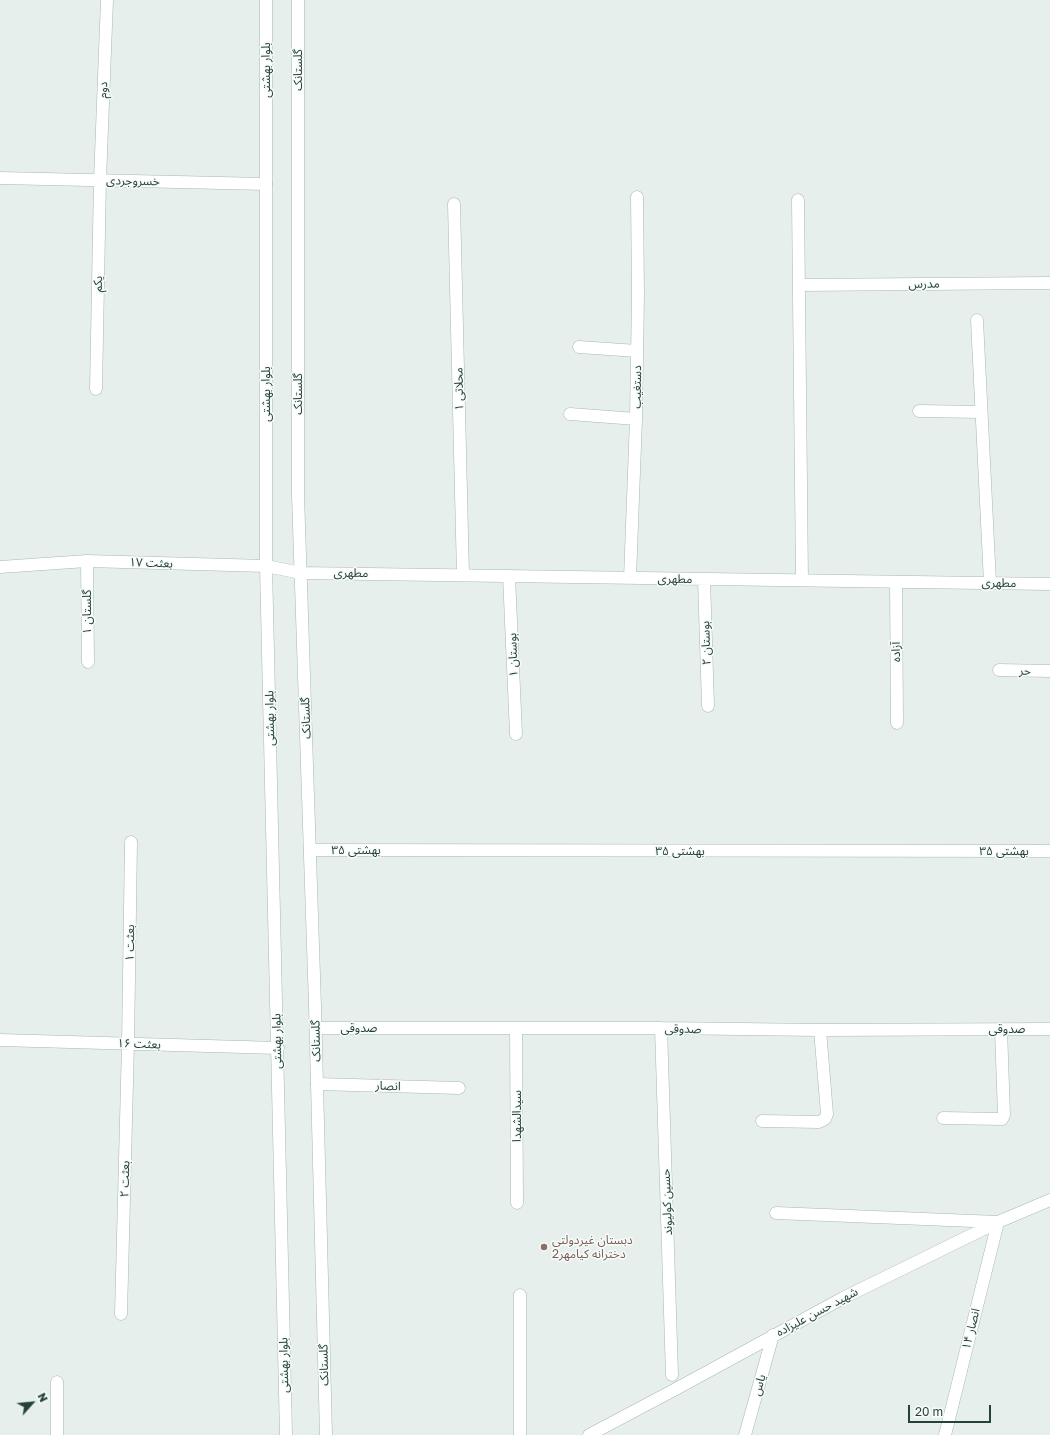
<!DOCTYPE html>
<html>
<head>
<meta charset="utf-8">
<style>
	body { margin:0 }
	#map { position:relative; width:1050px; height:1435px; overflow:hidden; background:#e6efeb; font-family:"Golos Text",sans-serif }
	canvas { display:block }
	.north { position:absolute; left:12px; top:1383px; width:40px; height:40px; -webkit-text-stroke:3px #f7fbf9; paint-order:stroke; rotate:63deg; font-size:11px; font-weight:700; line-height:16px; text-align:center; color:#24423a }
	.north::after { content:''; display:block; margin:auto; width:14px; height:18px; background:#24423a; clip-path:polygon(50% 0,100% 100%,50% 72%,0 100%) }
	.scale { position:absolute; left:908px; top:1405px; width:83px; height:18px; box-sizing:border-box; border:2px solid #24423a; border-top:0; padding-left:5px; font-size:12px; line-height:14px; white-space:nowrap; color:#24423a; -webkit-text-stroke:3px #f7fbf9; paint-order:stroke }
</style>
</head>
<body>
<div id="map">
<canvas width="1050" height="1435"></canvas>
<div class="north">N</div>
<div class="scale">20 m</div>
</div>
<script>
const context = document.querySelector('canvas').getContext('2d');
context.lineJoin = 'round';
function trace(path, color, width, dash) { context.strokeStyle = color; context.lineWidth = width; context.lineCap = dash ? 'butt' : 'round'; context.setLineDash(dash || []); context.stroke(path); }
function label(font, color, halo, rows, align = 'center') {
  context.font = font + ' "Golos Text","Noto Sans Arabic",sans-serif'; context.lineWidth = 3; context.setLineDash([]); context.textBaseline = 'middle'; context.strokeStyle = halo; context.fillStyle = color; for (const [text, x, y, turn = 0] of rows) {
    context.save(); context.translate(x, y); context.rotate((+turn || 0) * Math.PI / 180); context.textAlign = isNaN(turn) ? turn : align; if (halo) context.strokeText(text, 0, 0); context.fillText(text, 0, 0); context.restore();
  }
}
const minor = new Path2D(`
	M0,178L266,184
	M798,200L802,580
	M454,204L463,575
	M799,285L1050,283
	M977,320L990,583
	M579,347L637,351
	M96,389L100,180L107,0
	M919,411L981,412
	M570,414L636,419
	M87,561L88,662
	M0,567L87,561L266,566L301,573L1050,584
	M509,576L516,734
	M630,578L636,419L638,295L637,197
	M704,579L708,706
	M896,582L897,723
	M999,670L1050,671
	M310,850L1050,851
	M316,1028H661L820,1030L1050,1029
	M516,1028L517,1203
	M661,1028L672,1375
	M0,1040L278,1048
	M317,1084L459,1088
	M943,1118L1002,1119L1004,1115L1001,1029
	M762,1121L819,1122L825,1119L827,1114L820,1030
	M776,1213L998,1222L945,1435
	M520,1295V1435
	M121,1314L128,1044L131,842
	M57,1382V1435
	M589,1435L674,1390L843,1298L998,1222L1050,1200
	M745,1435L773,1335`);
const tertiary = new Path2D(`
	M266,0V566L286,1435
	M298,0V495L315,1006L326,1435`);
trace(minor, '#a8b8b2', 13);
trace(tertiary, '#a8b8b2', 13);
trace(minor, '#fff', 12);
trace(tertiary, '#fff', 12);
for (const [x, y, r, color] of [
	[544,1247,4,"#8d6e63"]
]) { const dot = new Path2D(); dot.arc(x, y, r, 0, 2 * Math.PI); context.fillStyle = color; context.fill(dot); trace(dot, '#f7fbf9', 1.5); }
label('12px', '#24423a', '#f7fbf9', [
	["بلوار بهشتی",266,70,-90],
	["گلستانک",298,70,-90],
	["دوم",103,90,-88],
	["خسروجردی",133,181,1],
	["یکم",98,284,-89],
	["مدرس",924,284,-1],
	["دستغیب",637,387,-89],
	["محلاتی ۱",459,389,-91],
	["بلوار بهشتی",266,394,-90],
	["گلستانک",298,394,-90],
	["بعثت ۱۷",151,563,2],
	["مطهری",351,573,1],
	["مطهری",675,579,1],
	["مطهری",999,583,1],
	["گلستان ۱",87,612,-90],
	["بوستان ۲",706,643,-92],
	["آزاده",896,652,-91],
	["بوستان ۱",513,655,-92],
	["حر",1025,671,2],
	["بلوار بهشتی",270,718,-91],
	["گلستانک",306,718,-92],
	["بهشتی ۳۵",356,850],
	["بهشتی ۳۵",680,851],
	["بهشتی ۳۵",1004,851],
	["بعثت ١",130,943,-89],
	["صدوقی",359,1028],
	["صدوقی",683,1029,1],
	["صدوقی",1007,1029],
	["بلوار بهشتی",277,1041,-91],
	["گلستانک",316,1041,-91],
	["بعثت ۱۶",139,1044,2],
	["انصار",388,1086,2],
	["سیدالشهدا",517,1116,-90],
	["بعثت ۲",125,1179,-88],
	["حسین کولیوند",667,1202,-92],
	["شهید حسن علیزاده",817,1312,-28],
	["انصار ۱۴",971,1329,-76],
	["بلوار بهشتی",284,1365,-91],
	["گلستانک",324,1365,-91],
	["یاس",759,1385,-74]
]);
label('12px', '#785e54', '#f7fbf9', [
	["دبستان غیردولتی",552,1240],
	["دخترانه کیامهر2",552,1254]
], 'left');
</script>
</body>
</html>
